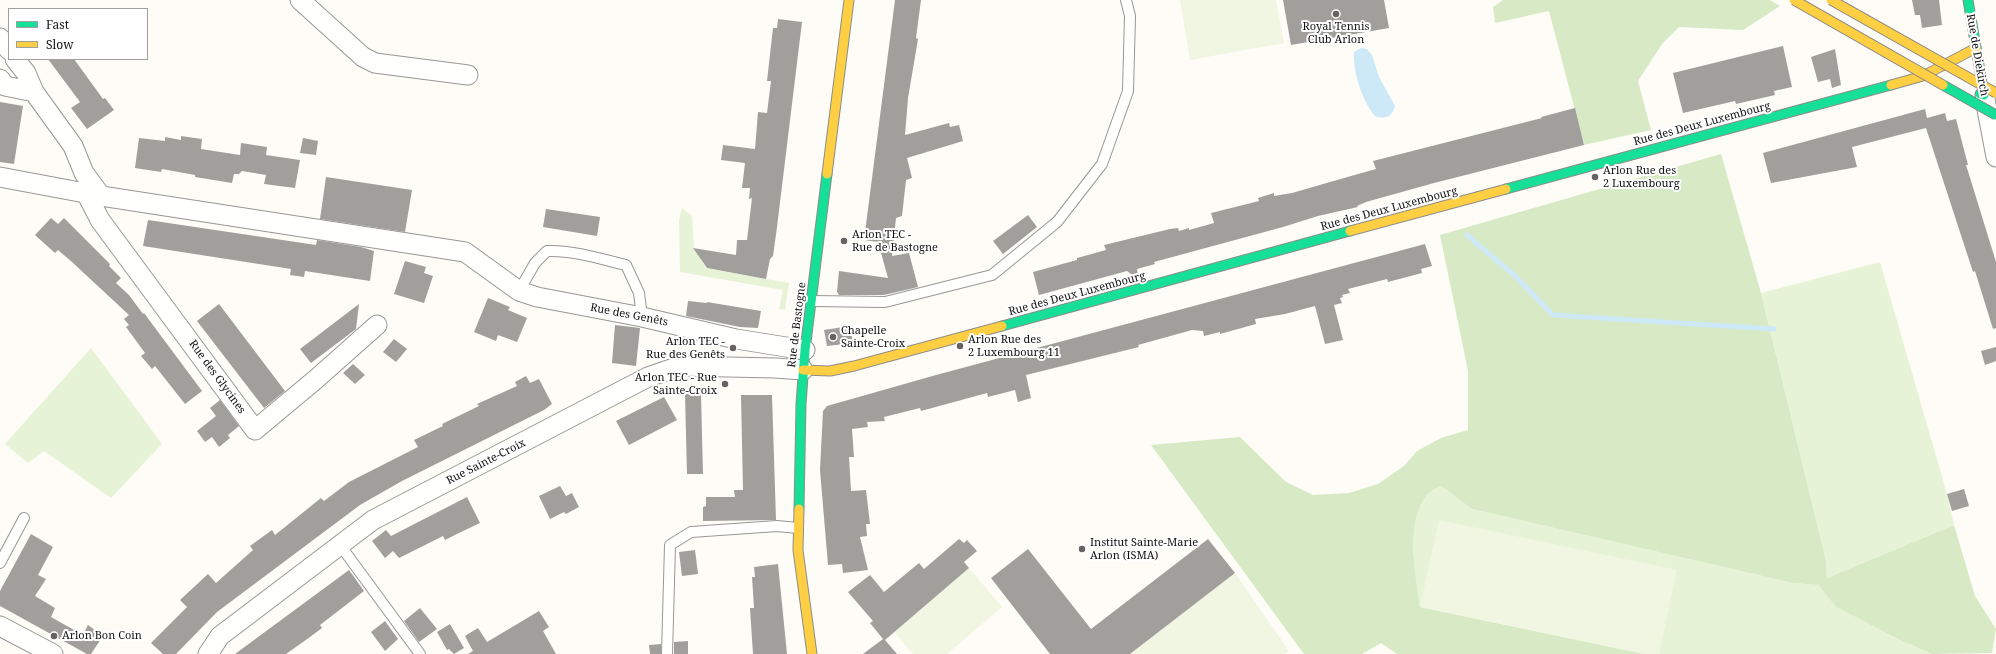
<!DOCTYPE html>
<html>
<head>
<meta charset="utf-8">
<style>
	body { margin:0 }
	#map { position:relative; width:1996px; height:654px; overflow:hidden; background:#fdfcf7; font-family:"Noto Serif",serif }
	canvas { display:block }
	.legend { position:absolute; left:8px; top:8px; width:140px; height:52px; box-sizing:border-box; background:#fff; border:1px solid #a0a0a0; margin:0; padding:5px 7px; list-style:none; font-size:12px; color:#111 }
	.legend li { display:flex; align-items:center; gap:8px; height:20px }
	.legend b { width:20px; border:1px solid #a0a0a0 }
</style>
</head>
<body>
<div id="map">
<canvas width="1996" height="654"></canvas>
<ul class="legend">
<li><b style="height:5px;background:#16e098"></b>Fast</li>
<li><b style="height:5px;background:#ffcf43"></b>Slow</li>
</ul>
</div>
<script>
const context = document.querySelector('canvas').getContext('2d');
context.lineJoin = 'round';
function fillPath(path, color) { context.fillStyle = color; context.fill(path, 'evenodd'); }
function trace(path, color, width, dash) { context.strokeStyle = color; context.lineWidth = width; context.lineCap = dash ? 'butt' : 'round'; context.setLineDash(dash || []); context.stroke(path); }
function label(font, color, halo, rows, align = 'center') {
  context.font = font + ' "Noto Serif",serif'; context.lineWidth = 4; context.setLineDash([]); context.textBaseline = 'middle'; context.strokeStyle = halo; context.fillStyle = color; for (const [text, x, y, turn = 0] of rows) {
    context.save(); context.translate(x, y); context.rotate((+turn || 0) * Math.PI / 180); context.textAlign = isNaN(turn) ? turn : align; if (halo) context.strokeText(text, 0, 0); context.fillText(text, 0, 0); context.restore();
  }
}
fillPath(new Path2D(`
	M682,208L692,216L694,248L706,268L789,283L785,310L779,309L783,290L680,272L679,220Z
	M1880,262L1947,494L1954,525L1827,578L1826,561L1761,293Z
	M91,348L162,444L111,498L44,451L28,463L5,444Z
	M1441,486L1472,509L1793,583L1818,585L1836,607L1900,640L1932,654H1644L1420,607C1416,575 1404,521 1428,494C1431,491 1437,488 1441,486Z`), '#e7f3d7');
fillPath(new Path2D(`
	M1503,0H1770L1780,6L1743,30L1679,27L1662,44L1638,81L1651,130L1584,145L1549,11L1495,23L1493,7Z
	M1721,154L1761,293L1826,561L1827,578L1954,525L1975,596L1996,629L1992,653L1932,654L1900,640L1836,607L1818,585L1793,583L1472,509L1441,486C1437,488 1431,491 1428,494C1404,521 1416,575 1420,607L1644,654H1397L1381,643L1362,654H1304L1151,445L1240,437L1286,482L1313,495L1349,493L1378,484L1404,466L1417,451L1441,438L1468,430V371L1440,235Z`), '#d8eac5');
fillPath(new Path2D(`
	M1180,0H1276L1284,43L1190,60Z
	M1439,520L1677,570L1659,654H1644L1420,607Z
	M969,568L1002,607L947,654H913L894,632Z
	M1235,573L1289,651L1285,654H1130Z`), '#f0f6e1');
fillPath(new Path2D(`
	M1361,48L1367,49L1372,55L1379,77L1395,106C1392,117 1385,120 1375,116C1362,100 1353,73 1354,52Z`), '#cde8f7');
trace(new Path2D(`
	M1467,235L1515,276L1553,315L1774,329`), '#cde8f7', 5);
fillPath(new Path2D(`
	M895,0H921L916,38L918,39L908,98L905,135L949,123L950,127L959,125L963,141L907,158L912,178L906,180L902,216L896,218L892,256L909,253L918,287L884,295H839L837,292L839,271L888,278L878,242L864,240Z
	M1283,0H1384L1389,28L1291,45Z
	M1912,0H1939L1942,25L1922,28L1920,15H1915Z
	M778,19L802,22L777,227L773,256L770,259L766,279L707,268L693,248L736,255L737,240H747L752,198L749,199L750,188H742L745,163L721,160L723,145L755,149L758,112L767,113L771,81H767L773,28H777Z
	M1783,46L1792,87L1774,91L1775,95L1736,104L1735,101L1683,113L1673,73Z
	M1835,49L1841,85L1832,88L1830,79L1818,82L1811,57Z
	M48,59H74L103,99L105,98L114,110L87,129L71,108L80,102Z
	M0,102L23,106L14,164L0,162Z
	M1575,108L1584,145L1434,183L1366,202L1357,206L1358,207L1318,216L1283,227L1154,262L1155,264L1137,269L1138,276L1135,277L1127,271L1039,295L1033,272L1077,260V258L1106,250L1104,245L1170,229L1178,228L1179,231L1189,228V230L1214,223L1211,213L1259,201L1258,198L1274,193V196L1292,193L1358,174L1376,169L1373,161L1542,118L1541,117Z
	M1925,109L1927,118L1945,113L1947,121L1956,119L1968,165H1966L1971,181L1996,262V328L1993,329L1975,271L1973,272L1926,128L1852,147L1857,167L1771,183L1763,153Z
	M181,136L202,139L201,149L240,155L241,143L267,147L266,155L300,160L295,188L264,184L266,175L242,171L239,174H234L232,183L195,177V175L162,169L161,172L135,168L139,138L165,141V137L181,140Z
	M303,138L318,141L316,155L300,153Z
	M326,177L412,190L405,232L320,219Z
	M546,209L600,217L597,236L543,227Z
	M1028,215L1037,227L1003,254L993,241Z
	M51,218L58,224L64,218L110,264L109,266L121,278L116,283L129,295L143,314L144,313L202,391L185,404L155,366L152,369L141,356L145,353L126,327L129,325L124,319L129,315L72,262L58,250L55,253L35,235Z
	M148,220L316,245L317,240L361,247L374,251L370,281L305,271L304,277L290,275L291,269L143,246Z
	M1425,244L1432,266L1421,269L1422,273L1388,282L1387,279L1348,289L1350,293L1342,295L1343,297L1340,298L1342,303L1334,305L1343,340L1325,344L1315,306L1285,314L1255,319L1256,324L1220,334V332L1204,336L1203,331L1192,330L1138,345L1139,347L1026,375L1031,398L1018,402L1015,390L988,397L987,393L921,411L920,408L884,417L885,421L867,422L868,427L852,429L854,457H849L851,491L866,490L870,524H866L867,536L860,537L868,570L843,573L842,564L828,565L820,470L823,411L827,406L936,375Z
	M405,261L426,267L424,273L433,276L424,303L394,294Z
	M488,298L510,307L508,310L527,318L517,342L498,335L496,341L474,332Z
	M688,301L707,303V302L761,311L758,328L740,327L686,316Z
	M219,304L285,391L264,408L197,321Z
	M359,304L356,329L311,363L300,349Z
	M615,325L640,328L636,366L612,363Z
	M850,326L853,343L827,346L824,330Z
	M394,339L407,349L396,362L383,352Z
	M1996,347V361L1985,365L1981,351Z
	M353,364L365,375L355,384L343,373Z
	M526,376L530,383L539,379L552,404L544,410L402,481L360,505L217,612L176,654H163L151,643L187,607L180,600L208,574L216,583L253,550L250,546L272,530L275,535L321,498L324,501L349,482L418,447L414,440L443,426L442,424L479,406L477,404L517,386L515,382Z
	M685,394H701L703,474H687Z
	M741,395H772L776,520L703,521V507L706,506V497H735L734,490H743Z
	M664,397L677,420L629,445L616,421Z
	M220,400L239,426L228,435L230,438L219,447L212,437L205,442L197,431L216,416L210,408Z
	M560,486L566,496L572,493L579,507L566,514L564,512L550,519L539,496Z
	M1964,489L1969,506L1952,511L1947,494Z
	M467,497L480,523L461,532L445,540L443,536L399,558L393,551L385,558L372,541L386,530L391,536Z
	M31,534L53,547L38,575L46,579L35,596L55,608L51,617L83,635L88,625L103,636L91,654H87L0,606V591Z
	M959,539L964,543L967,540L977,551L964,562L969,568L885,640L897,654H863L883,639L870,623L873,621L848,592L870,575L884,592L919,563L924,569Z
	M1208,539L1235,573L1130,654H1050L991,578L1028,549L1091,629Z
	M695,550L698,574L682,576L679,552Z
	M778,564L787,654H753L750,608H754L752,577H755L754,567Z
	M349,570L364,591L320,625L322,628L310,637L286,654H235Z
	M420,608L437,629L419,642L404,621Z
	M539,611L549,627L543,631L556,654H468L473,651L465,636L478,628L487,642Z
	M385,621L398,639L385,651L371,632Z
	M450,624L464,648L454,654L449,649L447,650L437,632Z
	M688,641V654H674V642Z
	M661,644V654H650L649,645Z`), '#a19f9c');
const lane = new Path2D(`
	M519,291L535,263L547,251C573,250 601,259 626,265L639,293L642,317
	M812,301L885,302L992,275L1057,222L1102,164L1128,91L1130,16L1126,0
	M340,545L420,654
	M0,563L24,518
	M667,654L670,545L691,532L777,526L798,528`);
const street = new Path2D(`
	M300,0L363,57L375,63L468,75
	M0,38L9,50
	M15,59L26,73L34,92L73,146L84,173L101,196
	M0,79L5,86L34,92
	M1985,99L1996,157
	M0,177L101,196L465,252L519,291L537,297L642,317L736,339L805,350
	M86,193L100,220L255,430L315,380L377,325
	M0,626L53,654
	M208,654L220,636L373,520L648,377L680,366L775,368L803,370`);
const fast = new Path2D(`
	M1968,0L1984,95L1980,94
	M1506,189L1891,85
	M1002,326L1350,231
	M799,509L801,404L805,350L827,174`);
const slow = new Path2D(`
	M1891,85L1923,76L1976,48
	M827,174L849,0
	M1350,231L1506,189
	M803,370L830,371L854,366L1002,326
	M799,509L798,550L812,654`);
trace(lane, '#979795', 12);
trace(street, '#979795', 21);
trace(fast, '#8e8d8b', 11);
trace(slow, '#8e8d8b', 11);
trace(lane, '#fffffe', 10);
trace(street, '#fffffe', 19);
trace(fast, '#16e098', 9);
trace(slow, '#ffcf43', 9);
const fastBridge = new Path2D(`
	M1943,85L1996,115`);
const slowBridge = new Path2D(`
	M1794,0L1943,85
	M1831,0L1996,93`);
trace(fastBridge, '#858482', 11, []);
trace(slowBridge, '#858482', 11, []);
trace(fastBridge, '#16e098', 9);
trace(slowBridge, '#ffcf43', 9);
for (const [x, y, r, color] of [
	[1336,14,4,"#646362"],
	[1595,177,4,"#646362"],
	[844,241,4,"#646362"],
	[833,337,4,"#646362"],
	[960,346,4,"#646362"],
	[733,348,4,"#646362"],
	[725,384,4,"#646362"],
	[1082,549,4,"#646362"],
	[54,636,4,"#646362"]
]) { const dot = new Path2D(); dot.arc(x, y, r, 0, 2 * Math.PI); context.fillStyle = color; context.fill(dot); trace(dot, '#fff', 1.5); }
label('11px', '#111', '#fff', [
	["Royal Tennis",1336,27,"center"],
	["Club Arlon",1336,40,"center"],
	["Arlon Rue des",1603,171],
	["2 Luxembourg",1603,184],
	["Arlon TEC -",852,235],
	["Rue de Bastogne",852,248],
	["Chapelle",841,331],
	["Sainte-Croix",841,344],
	["Arlon Rue des",968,340],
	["2 Luxembourg 11",968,353],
	["Arlon TEC -",725,342,"right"],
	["Rue des Genêts",725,355,"right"],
	["Arlon TEC - Rue",717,378,"right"],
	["Sainte-Croix",717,391,"right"],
	["Institut Sainte-Marie",1090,543],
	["Arlon (ISMA)",1090,556],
	["Arlon Bon Coin",62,636]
], 'left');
label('11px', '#111', '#fff', [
	["Rue de Diekirch",1977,55,80],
	["Rue des Deux Luxembourg",1702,124,-15],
	["Rue des Deux Luxembourg",1389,209,-15],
	["Rue des Deux Luxembourg",1077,294,-15],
	["Rue des Genêts",629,315,11],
	["Rue de Bastogne",797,325,-83],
	["Rue des Glycines",217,377,54],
	["Rue Sainte-Croix",486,462,-27]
]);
</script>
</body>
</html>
